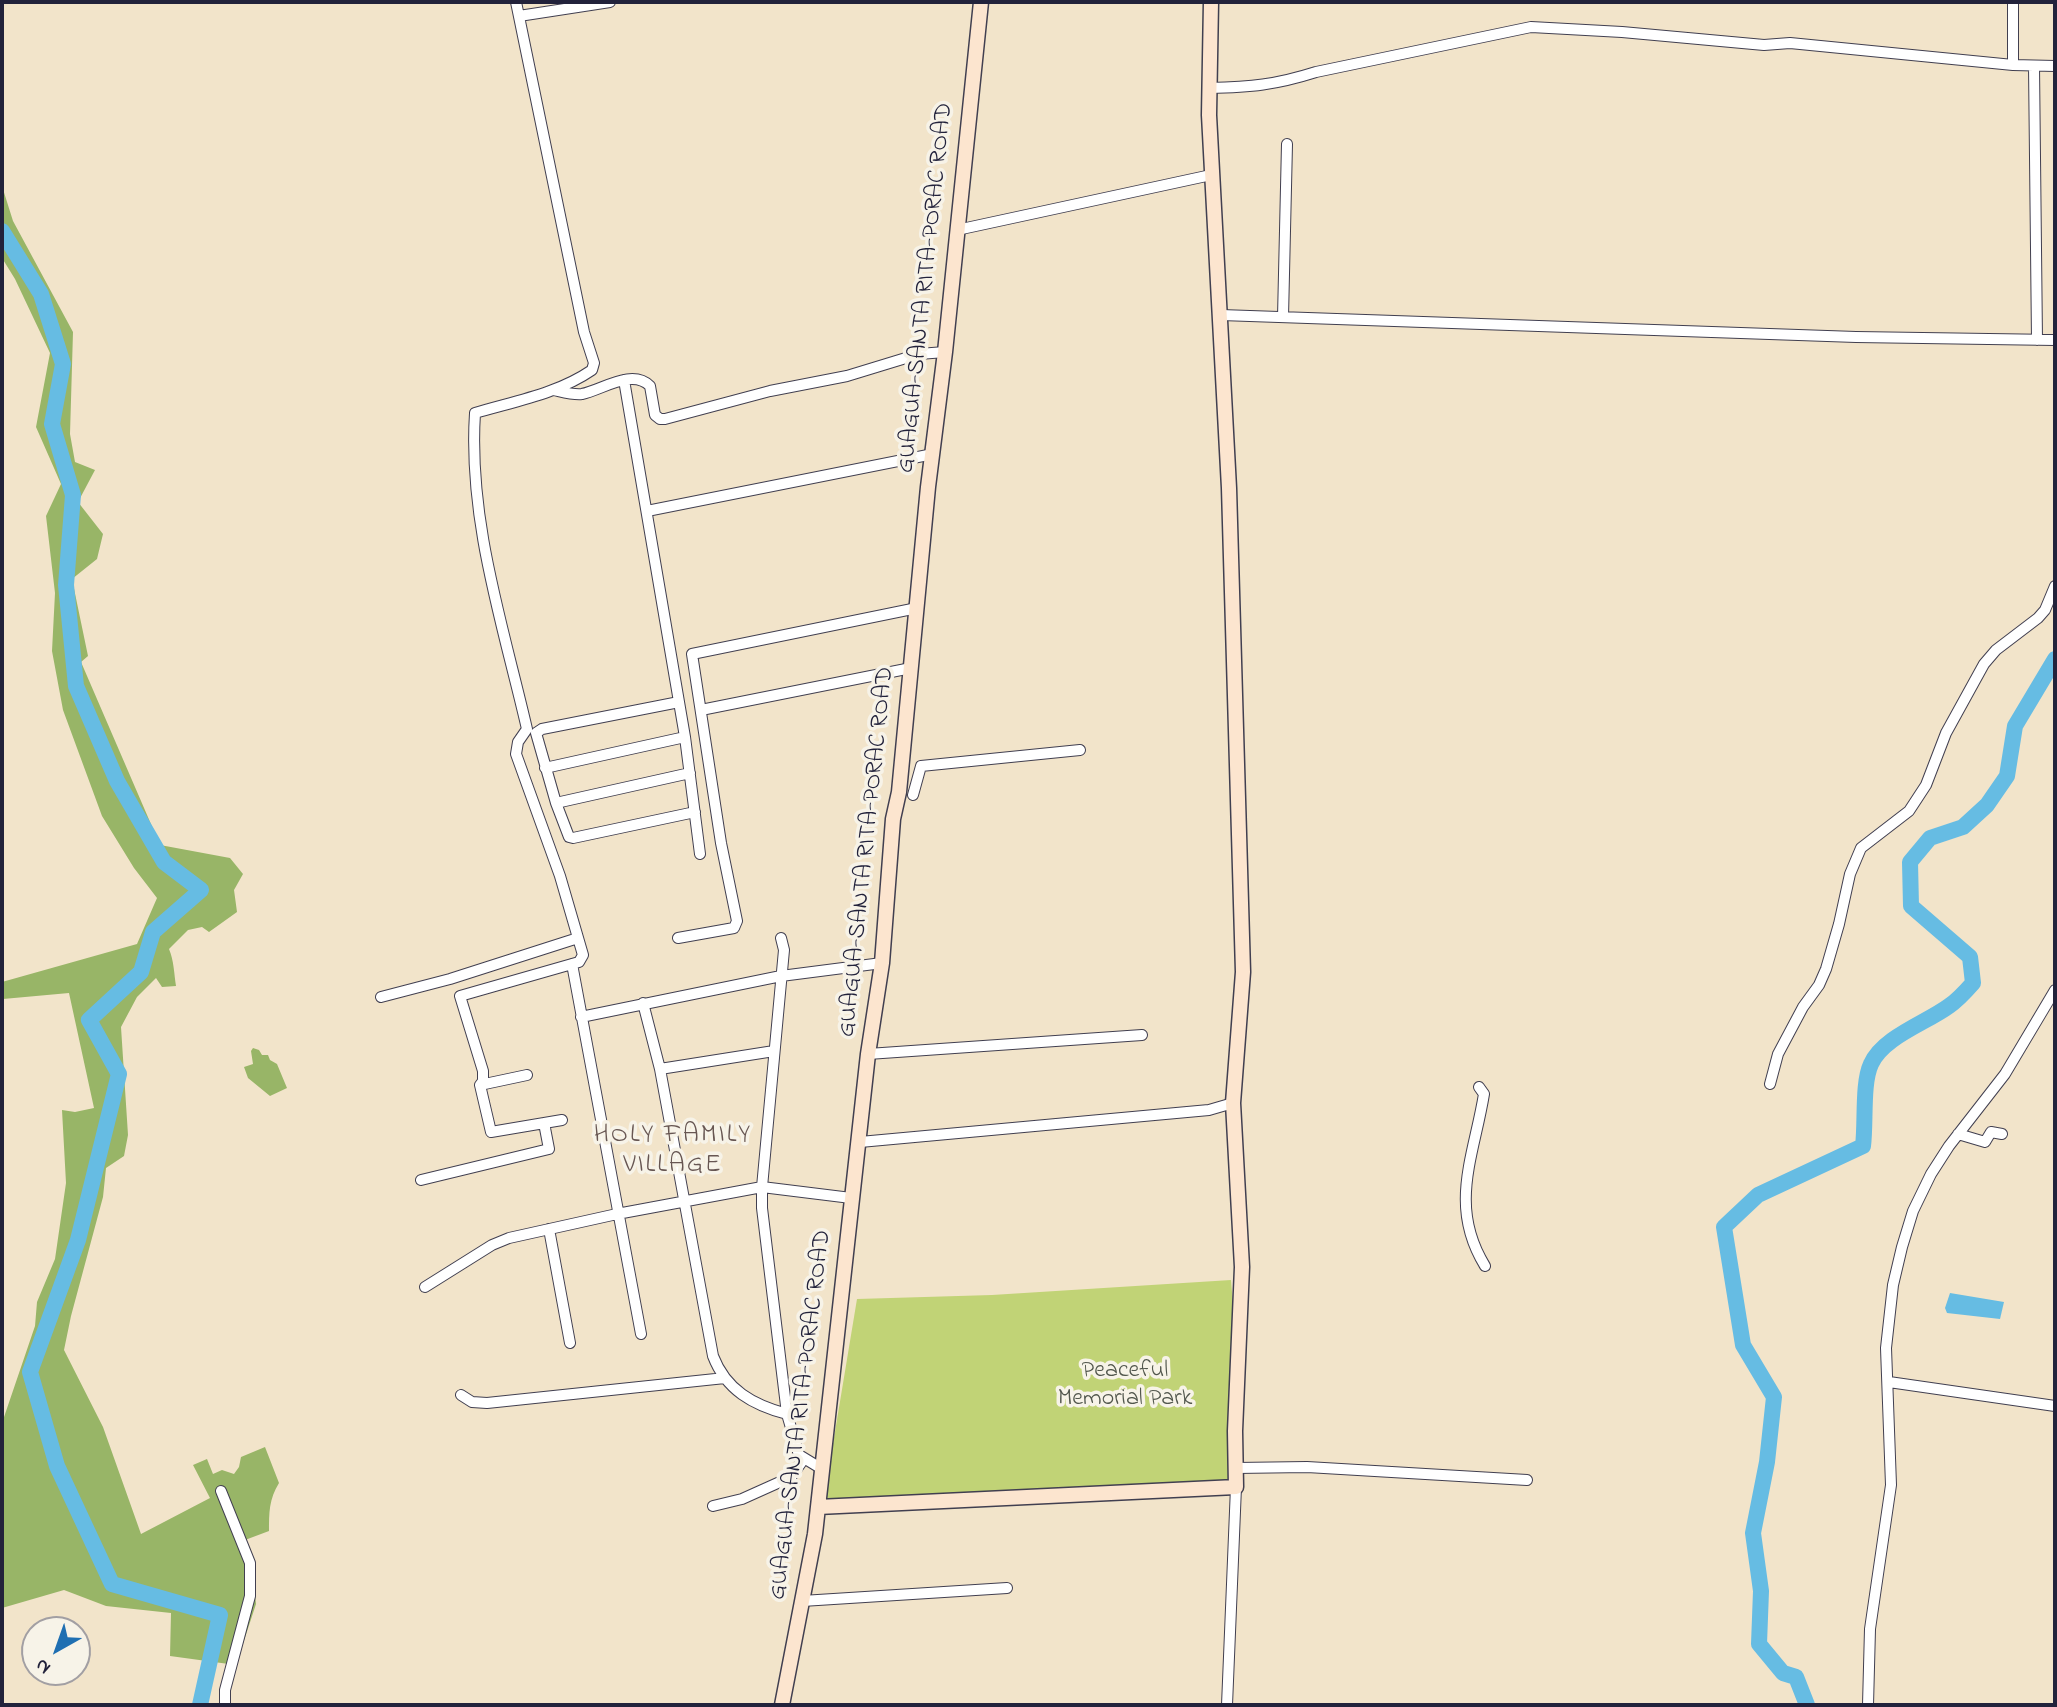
<!DOCTYPE html>
<html>
<head>
<meta charset="utf-8">
<style>
	body { margin:0 }
	#map { position:relative; width:2057px; height:1707px; overflow:hidden; background:#f2e4ca; font-family:"Indie Flower",sans-serif }
	canvas { display:block }
	.frame { position:absolute; inset:0; border:4px solid #22223b; pointer-events:none }
	.north { position:absolute; left:21px; top:1616px; width:70px; height:70px; box-sizing:border-box; background:#f7f3e8; border:2px solid #a29fa3; border-radius:50%; rotate:220deg; font-size:19px; font-weight:700; line-height:28px; text-align:center; color:#22223b }
	.north::after { content:''; display:block; margin:auto; width:24px; height:32px; background:#1f6fb2; clip-path:polygon(50% 0,100% 100%,50% 72%,0 100%) }
</style>
</head>
<body>
<div id="map">
<canvas width="2057" height="1707"></canvas>
<div class="frame"></div>
<div class="north">N</div>
</div>
<script>
const context = document.querySelector('canvas').getContext('2d');
context.lineJoin = 'round';
function fillPath(path, color) { context.fillStyle = color; context.fill(path, 'evenodd'); }
function trace(path, color, width, dash) { context.strokeStyle = color; context.lineWidth = width; context.lineCap = dash ? 'butt' : 'round'; context.setLineDash(dash || []); context.stroke(path); }
function label(font, color, halo, rows, align = 'center') {
  context.font = font + ' "Indie Flower",sans-serif'; context.lineWidth = 7; context.setLineDash([]); context.textBaseline = 'middle'; context.strokeStyle = halo; context.fillStyle = color; for (const [text, x, y, turn = 0] of rows) {
    context.save(); context.translate(x, y); context.rotate((+turn || 0) * Math.PI / 180); context.textAlign = isNaN(turn) ? turn : align; if (halo) context.strokeText(text, 0, 0); context.fillText(text, 0, 0); context.restore();
  }
}
fillPath(new Path2D(`
	M1231,1280L1234,1316L1230,1480L823,1504L857,1299L992,1295Z`), '#c1d376');
fillPath(new Path2D(`
	M2,186L13,221L73,332L70,434L75,462L95,470L78,502L103,534L97,559L72,579L88,656L81,662L160,845L230,858L243,874L234,890L237,912L209,932L202,927L188,930L169,949C174,961 174,973 176,986L162,987L156,978L137,997L121,1027L128,1135L124,1156L106,1168L103,1197L71,1316L64,1350L103,1427L141,1534L210,1498L193,1465L207,1459L213,1474L222,1470L234,1474L239,1467L241,1457L265,1447L279,1483C269,1499 269,1513 269,1531L245,1540L252,1564L256,1604L236,1665L170,1656L171,1613L106,1606L64,1590L2,1608V1423L35,1326L37,1302L55,1259L66,1183L62,1110L75,1112L94,1108L69,993L3,999L2,982L137,944L157,898L134,868L102,816L63,710L52,651L55,593L46,516L61,484L36,427L50,353L15,279L2,258Z
	M253,1048L259,1050L262,1055H268L270,1060L277,1064L287,1088L270,1096L248,1078L244,1067L253,1064L251,1051Z`), '#98b567');
fillPath(new Path2D(`
	M1950,1293L2004,1302L2000,1319L1947,1313L1945,1308Z`), '#66bce3');
trace(new Path2D(`
	M2,231L41,294L63,364L52,424L73,495L66,585L76,686L117,781L164,862L201,890L153,932L141,972L89,1020L119,1074L78,1240L30,1372L57,1466L112,1584L220,1615L200,1705
	M1807,1705L1796,1677L1783,1673L1759,1644L1761,1591L1753,1533L1767,1462L1774,1397L1743,1345L1724,1227L1758,1195L1863,1146C1866,1123 1862,1083 1871,1064C1883,1037 1926,1023 1949,1006C1958,1000 1966,991 1973,983L1970,957L1911,906L1910,862L1930,838L1963,827L1987,805L2007,776L2015,726L2055,659`), '#66bce3', 16);
const street = new Path2D(`
	M516,2L584,332L594,363L592,370C557,394 515,401 475,413C468,520 503,625 527,729L518,742L516,754L560,876L583,955L579,962L460,996L483,1071V1081L480,1085L491,1132L562,1120
	M2013,2V65
	M519,16L610,2
	M2034,66L2037,340
	M1209,88C1251,87 1275,85 1316,72L1531,27L1622,32L1764,45L1790,43L2013,65L2055,66
	M957,230L1211,175
	M1221,315L1856,337L2055,340
	M1283,317L1287,144
	M624,380L685,737L700,854
	M554,390C563,392 573,395 582,394C602,390 632,368 650,386L655,415L660,419H665L770,391L847,376L919,354L945,352
	M647,511L933,454
	M679,702L542,729L536,733L556,803L569,837L573,838L695,812
	M701,710L911,668
	M545,768L685,737
	M913,795L921,766L1080,750
	M556,803L690,773
	M678,938L734,928L737,921L721,843L692,654L917,608
	M781,938L784,950L762,1187V1208L787,1414L799,1455L822,1469
	M572,964L641,1334
	M381,997L450,979L578,938
	M643,1003L660,1069L713,1356C726,1390 753,1405 787,1414
	M581,1017L781,976L882,963
	M868,1054L1142,1035
	M660,1069L774,1051
	M1770,1084L1778,1054L1803,1007L1819,985L1826,969L1839,924L1850,874L1861,848L1909,811L1926,785L1946,733L1984,664L1996,650L2038,618L2045,610L2055,586
	M480,1085L527,1075
	M1479,1087L1484,1094C1474,1156 1448,1206 1485,1266
	M1958,1134L1985,1142L1991,1132L2002,1134
	M860,1142L1209,1110L1233,1103
	M421,1180L549,1149L544,1123
	M549,1229L570,1343
	M425,1287L492,1245L509,1238L617,1214L762,1187L851,1198
	M1889,1382L2055,1406
	M461,1395L472,1402L487,1403L725,1378
	M1236,1468L1307,1467L1527,1480
	M221,1491L250,1563V1596L225,1690V1705
	M713,1506L742,1499L791,1477L803,1460
	M802,1601L1007,1588
	M1227,1705L1236,1487
	M1868,1705L1870,1629L1891,1485L1886,1348L1893,1285L1902,1247L1913,1211L1931,1174L1949,1146L2005,1074L2055,990`);
const secondary = new Path2D(`
	M818,1507L1236,1487L1235,1431L1242,1267L1233,1103L1243,972L1229,488L1209,115L1211,2
	M782,1705L815,1534L868,1054L882,963L893,819L899,792L928,487L945,352L981,2`);
trace(street, '#413f50', 12);
trace(secondary, '#413f50', 17);
trace(street, '#fff', 10);
trace(secondary, '#fce5cf', 14);
label('24px', '#22223b', '#f7f3e8', [
	["GUAGUA-SANTA RITA-PORAC ROAD",927,288,-84],
	["GUAGUA-SANTA RITA-PORAC ROAD",868,852,-84],
	["GUAGUA-SANTA RITA-PORAC ROAD",802,1415,-83]
]);
label('24px', '#52574d', '#f7f3e8', [
	["Peaceful",1125,1372],
	["Memorial Park",1125,1400]
]);
context.letterSpacing = '2px';
label('26px', '#675652', '#f7f3e8', [
	["HOLY FAMILY",673,1137],
	["VILLAGE",673,1167]
]);
context.letterSpacing = '0px';
</script>
</body>
</html>
